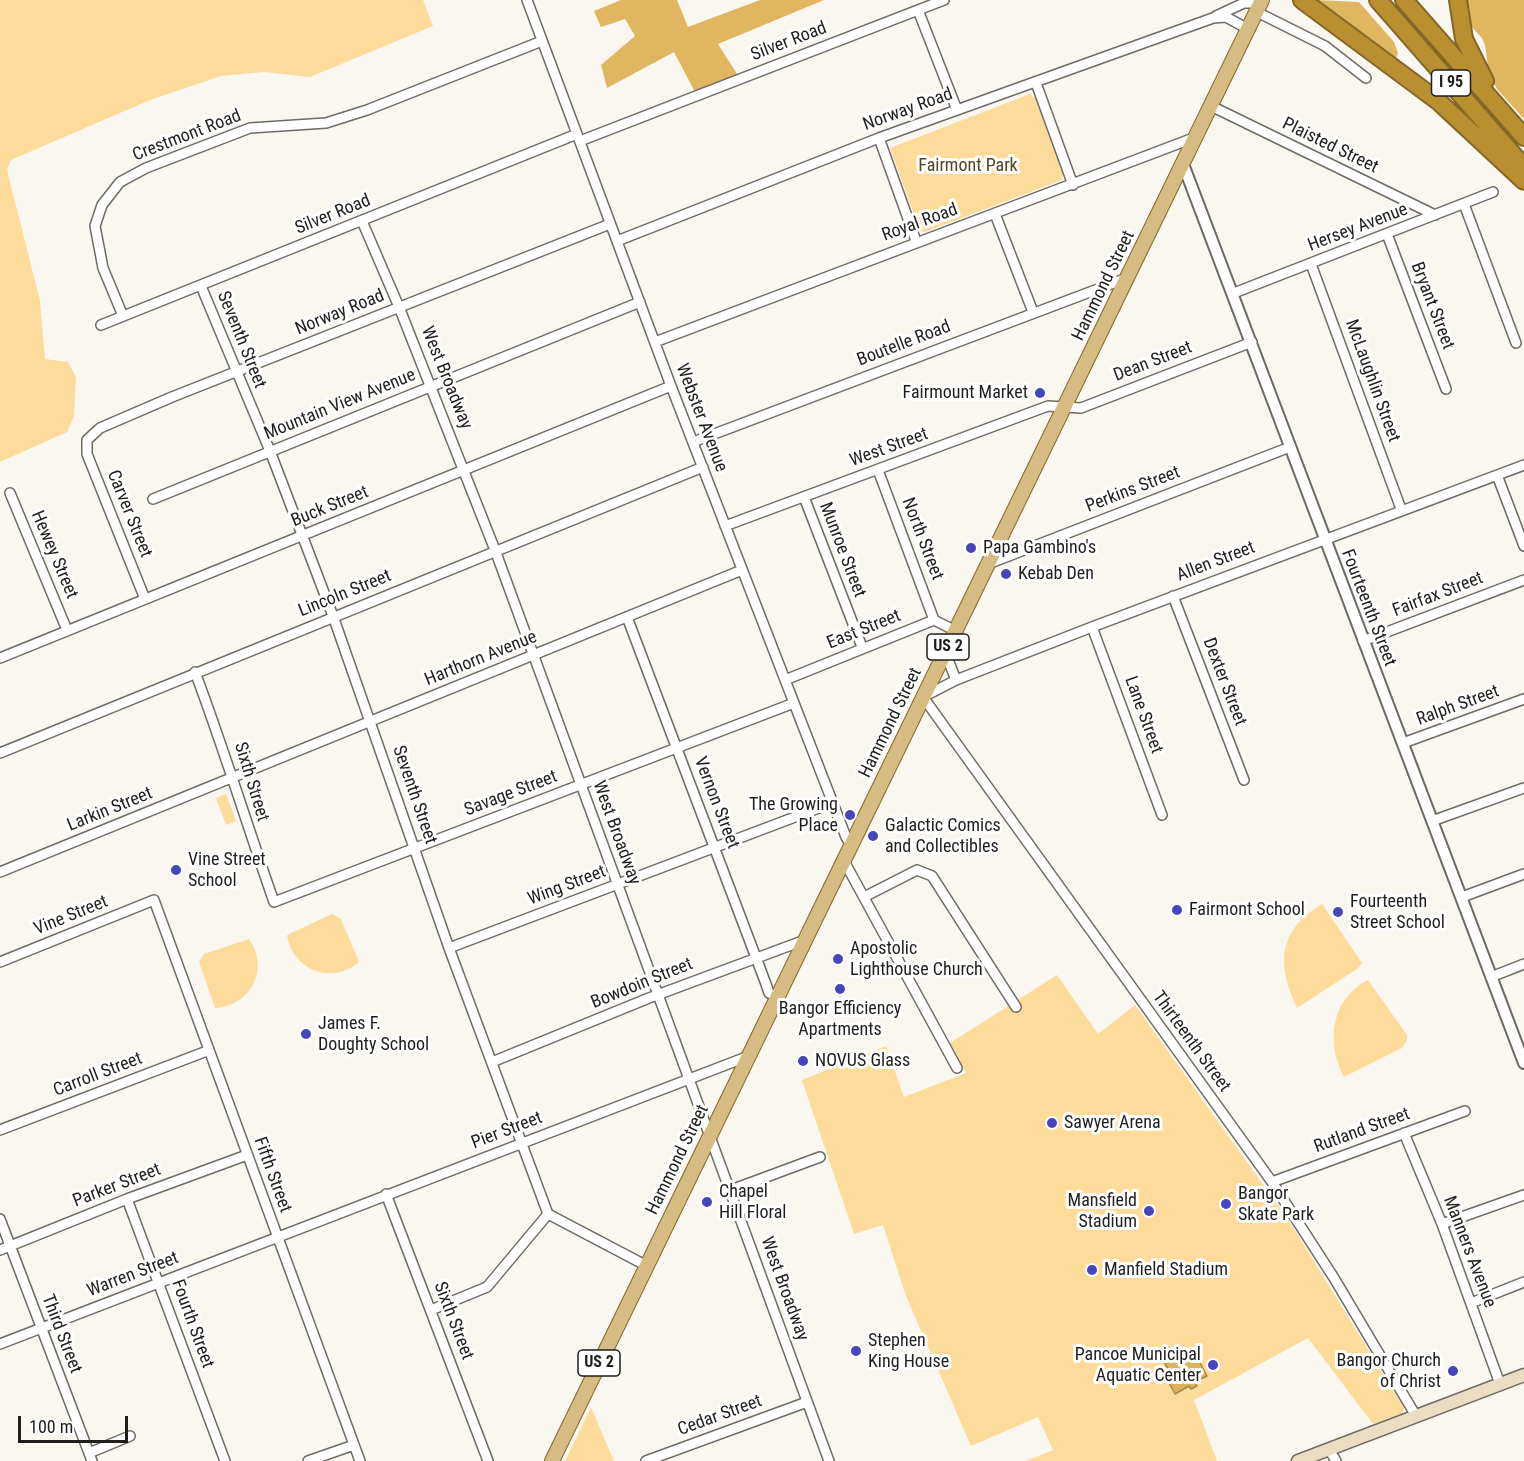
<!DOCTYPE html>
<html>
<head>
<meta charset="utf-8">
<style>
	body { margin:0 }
	#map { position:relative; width:1524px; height:1461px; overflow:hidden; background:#faf6f0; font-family:"Roboto Condensed",sans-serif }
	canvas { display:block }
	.scale { position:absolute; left:18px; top:1416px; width:110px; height:27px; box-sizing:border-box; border:3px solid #1f1e1c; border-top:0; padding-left:8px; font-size:18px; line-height:21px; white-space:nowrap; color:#1f1e1c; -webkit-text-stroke:4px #fff; paint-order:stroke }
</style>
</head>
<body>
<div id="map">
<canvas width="1524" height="1461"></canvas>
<div class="scale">100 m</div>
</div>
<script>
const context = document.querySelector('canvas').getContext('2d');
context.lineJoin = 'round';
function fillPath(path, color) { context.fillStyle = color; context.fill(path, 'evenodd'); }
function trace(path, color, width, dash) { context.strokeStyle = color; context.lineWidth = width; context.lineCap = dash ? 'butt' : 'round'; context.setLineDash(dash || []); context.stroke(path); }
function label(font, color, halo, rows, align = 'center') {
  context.font = font + ' "Roboto Condensed",sans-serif'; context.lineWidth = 6; context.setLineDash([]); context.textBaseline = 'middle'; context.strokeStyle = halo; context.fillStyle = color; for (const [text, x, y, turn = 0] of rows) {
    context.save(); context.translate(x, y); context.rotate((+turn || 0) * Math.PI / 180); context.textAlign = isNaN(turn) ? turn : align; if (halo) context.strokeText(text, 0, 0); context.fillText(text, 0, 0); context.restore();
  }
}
fillPath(new Path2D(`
	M0,0H423L433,26L310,77L264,72L221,76L150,100L11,160L7,170L40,301L45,359L68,362L76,377L74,416L67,432L0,462Z
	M1030,94L1036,99L1063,174L1062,180L925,232L920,231L890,148Z
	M226,794L236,821L226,825L216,798Z
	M1322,904L1362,963L1357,969L1297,1008C1276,964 1278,930 1322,904Z
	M332,914L341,919L359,962C332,985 293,971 287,935Z
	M249,939C270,969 251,1006 215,1008L199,962L204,954Z
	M1057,975L1098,1034L1135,1005L1291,1224L1404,1408L1403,1413L1373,1424L1308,1338L1194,1400L1217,1461H1026L1053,1450L1038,1417L971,1446L906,1296L883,1225L854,1234L802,1080L886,1046L904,1097L966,1073L950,1043Z
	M1368,980L1407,1035V1040L1402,1048L1344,1077C1326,1044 1330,999 1368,980Z
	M591,1407L614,1461H565Z`), '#fddc9b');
fillPath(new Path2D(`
	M621,0H677L688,27L760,0H824L718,44L739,77L695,92L674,52L607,88L601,65L635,36L625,19L601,27L594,11Z
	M1316,0L1359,2L1394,42L1398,53L1396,59Z
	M1467,0H1524V119L1497,89L1489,74L1485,45L1482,38L1471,26Z`), '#e0b760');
const water = new Path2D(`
	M1169,1347L1182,1360L1195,1353L1207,1376L1195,1382L1197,1386L1191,1389L1189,1386L1175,1394L1169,1383L1185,1374L1174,1379L1158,1352Z`);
fillPath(water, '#dcb25b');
trace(water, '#a38648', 1.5);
const minor = new Path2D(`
	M527,0L671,386L846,837L851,845
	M918,10L957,110
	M1257,12L1325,46L1366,78
	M1216,16L1244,3H1261
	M1036,83L1073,185
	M1211,106L1435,215
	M879,138L916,241
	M580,141L944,0
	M1464,204L1516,343
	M995,214L1033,312
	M362,221L399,307L495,550L829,1461
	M1387,234L1446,389
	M617,241L879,138L1213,18L1226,17L1248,29
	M1311,264L1401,509
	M201,286L270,451L333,616L449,948L548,1214L647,1266
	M1234,293L1493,192
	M123,316L103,268L95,226L102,205L120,182L146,168L250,128L326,123L367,110L542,41
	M101,325L577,134
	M655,342L1196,137
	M693,442L1127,278
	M878,470L934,620
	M1497,475L1524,546
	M10,493L67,630
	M804,497L862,647
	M153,499L640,302
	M725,526L1048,406L1081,408L1252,342
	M988,564L1290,447
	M1173,596L1244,780
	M145,599L87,454V440L100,428L172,397L610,224
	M627,617L766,984L769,993L778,997
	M1092,627L1162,815
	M1363,641L1524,580
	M945,652L956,680
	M0,658L671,386
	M195,672C224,749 247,825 274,902L794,703
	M785,680L934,620L956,631
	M1403,743L1524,699
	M0,753L703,467
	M1432,821L1524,788
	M844,861L957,1068
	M0,872L742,570
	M864,897L917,870L932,876L1016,1007
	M1462,897L1524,874
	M449,948L832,803
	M0,962L154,900L360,1461
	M1491,977L1524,964
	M492,1062L649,998L805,940
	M0,1130L207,1051
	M1404,1133L1442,1224L1500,1384
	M1272,1182L1465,1111
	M731,1190L820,1157
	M386,1194L488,1461
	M127,1199L225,1461
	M0,1219L92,1461
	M1442,1224L1524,1195
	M0,1250L127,1199L247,1155
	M1471,1303L1524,1282
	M431,1310L487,1287L548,1214
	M0,1344L749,1056
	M1416,1416L1334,1278L1272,1182L923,697L956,680L1092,627L1524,465
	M1329,1449L1336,1461
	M89,1453L130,1436
	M308,1461L354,1445
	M646,1461L807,1402`);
const tertiary = new Path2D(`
	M1183,164L1524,1063`);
const secondary = new Path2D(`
	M1298,1461L1524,1375`);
const primary = new Path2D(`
	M552,1461L1262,0`);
const motorway = new Path2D(`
	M1302,0L1438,101L1524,181
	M1378,0L1524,167
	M1404,0L1524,137
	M1458,0L1464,39L1485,81`);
trace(minor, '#6e6b66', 12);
trace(tertiary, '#6e6b66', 14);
trace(secondary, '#6e6b66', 15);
trace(primary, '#846729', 16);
trace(motorway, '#846729', 20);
trace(minor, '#fff', 9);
trace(tertiary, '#fff', 10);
trace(secondary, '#eaddc1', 12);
trace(primary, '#d6bc83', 14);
trace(motorway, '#ba8f30', 16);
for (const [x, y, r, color] of [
	[1040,393,6,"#4745bb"],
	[971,548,6,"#4745bb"],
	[1006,574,6,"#4745bb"],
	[850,815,6,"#4745bb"],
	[873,836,6,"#4745bb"],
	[176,870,6,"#4745bb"],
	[1177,910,6,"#4745bb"],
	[1338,912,6,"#4745bb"],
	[838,959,6,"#4745bb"],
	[840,989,6,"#4745bb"],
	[306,1034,6,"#4745bb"],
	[803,1061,6,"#4745bb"],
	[1052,1123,6,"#4745bb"],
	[707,1202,6,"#4745bb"],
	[1226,1204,6,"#4745bb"],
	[1149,1211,6,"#4745bb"],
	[1092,1270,6,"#4745bb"],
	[856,1351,6,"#4745bb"],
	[1213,1365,6,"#4745bb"],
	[1453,1371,6,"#4745bb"]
]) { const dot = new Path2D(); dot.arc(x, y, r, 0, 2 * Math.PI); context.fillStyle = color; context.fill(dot); trace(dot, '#fff', 2); }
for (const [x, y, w] of [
	[1451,83,39],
	[948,647,42],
	[599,1363,42]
]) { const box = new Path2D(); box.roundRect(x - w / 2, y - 13, w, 26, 4.5); context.fillStyle = '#fff'; context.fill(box); trace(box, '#1f1e1c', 1.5); }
label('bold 16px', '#1f1e1c', null, [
	["I 95",1451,83],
	["US 2",948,647],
	["US 2",599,1363]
]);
label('18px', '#1f1e1c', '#fff', [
	["Silver Road",789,42,-21],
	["Norway Road",908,110,-20],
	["Crestmont Road",187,136,-21],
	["Plaisted Street",1330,146,26],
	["Silver Road",333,215,-22],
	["Royal Road",920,223,-20],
	["Hersey Avenue",1358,228,-21],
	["Hammond Street",1104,286,-64],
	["Bryant Street",1432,306,69],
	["Norway Road",340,313,-22],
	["Seventh Street",241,340,68],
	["Boutelle Road",904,344,-21],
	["Dean Street",1153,362,-21],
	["West Broadway",446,378,68],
	["McLaughlin Street",1372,381,70],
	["Mountain View Avenue",340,405,-22],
	["Webster Avenue",701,418,69],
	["West Street",889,448,-20],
	["Perkins Street",1133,490,-21],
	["Buck Street",330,507,-22],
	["Carver Street",129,514,68],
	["North Street",922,539,69],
	["Munroe Street",842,550,69],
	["Hewey Street",54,555,67],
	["Allen Street",1216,562,-21],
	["Lincoln Street",345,594,-22],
	["Fairfax Street",1438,595,-21],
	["Fourteenth Street",1368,608,69],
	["East Street",864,630,-22],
	["Harthorn Avenue",481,659,-22],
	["Dexter Street",1224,682,69],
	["Ralph Street",1458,706,-20],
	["Lane Street",1143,715,70],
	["Hammond Street",891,723,-64],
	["Sixth Street",251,782,73],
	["Savage Street",511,794,-21],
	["Seventh Street",414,795,71],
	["Vernon Street",716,803,69],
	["Larkin Street",110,810,-22],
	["West Broadway",616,833,70],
	["Wing Street",567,886,-21],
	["Vine Street",71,916,-22],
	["Bowdoin Street",642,984,-22],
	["Thirteenth Street",1191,1042,54],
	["Carroll Street",98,1075,-21],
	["Pier Street",507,1131,-21],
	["Rutland Street",1362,1131,-20],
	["Hammond Street",678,1160,-64],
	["Fifth Street",272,1175,70],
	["Parker Street",117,1186,-21],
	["Manners Avenue",1469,1252,69],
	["Warren Street",133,1275,-21],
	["West Broadway",784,1289,70],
	["Sixth Street",453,1321,69],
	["Fourth Street",192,1324,70],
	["Third Street",61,1334,69],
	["Cedar Street",720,1416,-20]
]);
label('18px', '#54431e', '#fff', [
	["Fairmont Park",968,166]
]);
label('18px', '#1f1e1c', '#fff', [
	["Fairmount Market",1028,393,"right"],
	["Papa Gambino's",983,548],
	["Kebab Den",1018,574],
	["The Growing",838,805,"right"],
	["Place",838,826,"right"],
	["Galactic Comics",885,826],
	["and Collectibles",885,847],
	["Vine Street",188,860],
	["School",188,881],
	["Fourteenth",1350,902],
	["Street School",1350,923],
	["Fairmont School",1189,910],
	["Apostolic",850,949],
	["Lighthouse Church",850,970],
	["Bangor Efficiency",840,1009,"center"],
	["Apartments",840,1030,"center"],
	["James F.",318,1024],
	["Doughty School",318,1045],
	["NOVUS Glass",815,1061],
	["Sawyer Arena",1064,1123],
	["Chapel",719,1192],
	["Hill Floral",719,1213],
	["Bangor",1238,1194],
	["Skate Park",1238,1215],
	["Mansfield",1137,1201,"right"],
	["Stadium",1137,1222,"right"],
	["Manfield Stadium",1104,1270],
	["Stephen",868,1341],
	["King House",868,1362],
	["Pancoe Municipal",1201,1355,"right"],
	["Aquatic Center",1201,1376,"right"],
	["Bangor Church",1441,1361,"right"],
	["of Christ",1441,1382,"right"]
], 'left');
</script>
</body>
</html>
